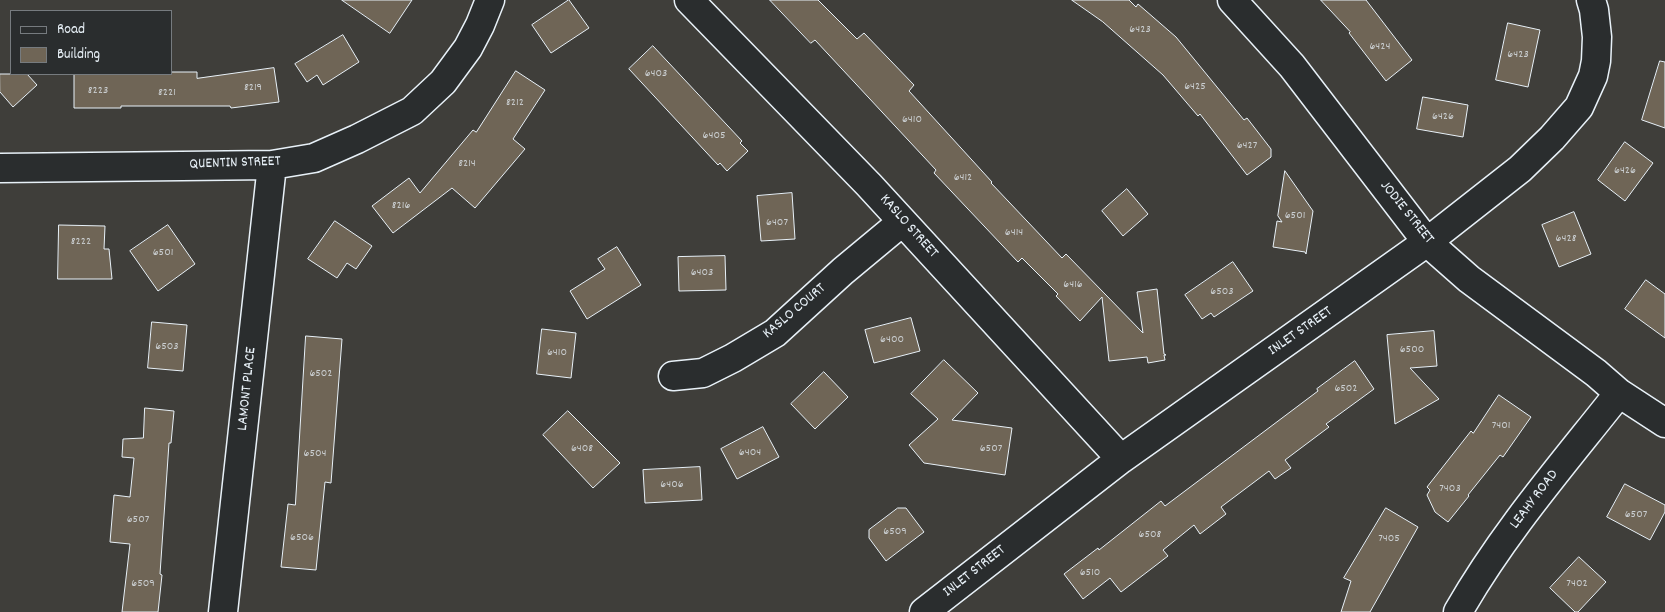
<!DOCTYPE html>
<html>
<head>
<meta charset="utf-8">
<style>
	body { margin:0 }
	#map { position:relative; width:1665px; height:612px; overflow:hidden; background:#3f3e3a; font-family:Dekko,sans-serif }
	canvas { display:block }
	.legend { position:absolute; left:10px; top:10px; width:162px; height:65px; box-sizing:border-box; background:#2a2d2e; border:1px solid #767b7f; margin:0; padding:6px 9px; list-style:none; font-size:15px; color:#e8f1f8 }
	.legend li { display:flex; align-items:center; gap:10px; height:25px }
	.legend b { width:25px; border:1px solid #767b7f }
</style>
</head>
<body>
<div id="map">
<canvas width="1665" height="612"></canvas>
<ul class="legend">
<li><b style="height:6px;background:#2a2d2e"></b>Road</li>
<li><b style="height:14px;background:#6f6556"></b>Building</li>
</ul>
</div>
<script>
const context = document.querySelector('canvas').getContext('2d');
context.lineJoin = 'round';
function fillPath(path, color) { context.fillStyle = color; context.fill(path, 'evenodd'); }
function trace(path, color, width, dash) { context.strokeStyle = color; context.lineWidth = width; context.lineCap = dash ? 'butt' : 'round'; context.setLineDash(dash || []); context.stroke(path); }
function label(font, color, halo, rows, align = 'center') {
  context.font = font + ' Dekko,sans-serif'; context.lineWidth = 4; context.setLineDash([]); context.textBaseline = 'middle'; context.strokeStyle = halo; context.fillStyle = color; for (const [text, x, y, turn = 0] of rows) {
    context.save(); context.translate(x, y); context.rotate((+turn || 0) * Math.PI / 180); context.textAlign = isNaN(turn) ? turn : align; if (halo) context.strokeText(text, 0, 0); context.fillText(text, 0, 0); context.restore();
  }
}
const building = new Path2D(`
	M342,0H412L390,33Z
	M569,0L589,28L551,53L532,25Z
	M770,0H818L857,39L864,33L914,85L909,91L992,182L991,183L1062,258L1066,254L1143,333L1137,292L1157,289L1164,354L1166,355H1164L1165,360L1148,363L1147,357L1109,361L1102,297L1080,321L1056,296L1058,294L1022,258L1018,262L934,173L936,170L815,40L811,43Z
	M1072,0H1129L1136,7L1138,4L1176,37L1244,120L1247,118L1271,149V157L1247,175L1200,114L1198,116L1163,75L1103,22Z
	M1321,0H1366L1412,60L1386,81L1349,33L1350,32Z
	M1508,23L1540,30L1528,87L1496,80Z
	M343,35L359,62L323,85L317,75L307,82L295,64Z
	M653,46L742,141L740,143L748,151L727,171L720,163L718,165L629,69Z
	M1660,61L1665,62V128L1642,120Z
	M274,68L279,102L231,108L230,106H121V108H74V74H171V72H197V78Z
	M516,71L545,90L513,139L525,149L475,208L452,188L393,233L372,206L409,178L420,193L473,130L476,132Z
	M0,74H27L37,85L13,107L0,92Z
	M1423,97L1468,105L1463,137L1417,129Z
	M1625,142L1653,163L1625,201L1598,180Z
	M1285,171L1313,211L1306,254L1305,252L1273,247L1277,221L1282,222L1278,216Z
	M1127,189L1148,214L1123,236L1102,211Z
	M792,193L795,239L761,241L757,196Z
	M1574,212L1591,254L1559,267L1542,225Z
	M335,221L372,246L356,269L347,263L337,278L308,259Z
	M59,225L105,226L104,249H109L112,279H58Z
	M168,225L195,264L158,291L130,251Z
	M617,247L641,285L587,319L570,291L605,269L598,259Z
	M725,256L726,290L679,291L678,257Z
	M1233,262L1253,291L1214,317L1211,313L1202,319L1185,295Z
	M1646,280L1665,294V338L1625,309Z
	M911,318L920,351L874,363L865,330Z
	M152,322L187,325L183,371L148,368Z
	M542,329L576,333L571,378L537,374Z
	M1434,331L1437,366L1410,368L1439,399L1395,424L1387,335Z
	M306,336L342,339L331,483L325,482L316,570L281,567L288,504L295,505Z
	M944,360L978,393L952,420L1012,428L1005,475L924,463L909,445L938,419L911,394Z
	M1355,361L1374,389L1326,424L1329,427L1285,460L1291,468L1275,479L1269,471L1221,507L1226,514L1200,534L1194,525L1163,550L1168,556L1121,592L1110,578L1083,599L1064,574L1098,548L1099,550L1161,501L1165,506L1318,391L1317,389Z
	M824,372L848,397L815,429L791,404Z
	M1499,395L1531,417L1503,457L1500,455L1468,495L1469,496L1448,522L1435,512L1427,495L1430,490L1427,487L1471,431L1473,433Z
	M145,408L174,411L171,443H169L160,574L162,575L158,612H122L130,544L110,542L114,495L130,497L134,458L122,457L123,439L143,438Z
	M568,411L620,463L593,488L543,435Z
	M763,427L779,457L737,479L721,449Z
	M700,467L702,500L645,503L643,470Z
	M1625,484L1665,505V512L1650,540L1607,517Z
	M898,508H906L924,532L886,561L869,538V530Z
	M1386,508L1418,527L1370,612H1341L1351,581L1344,578Z
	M1579,557L1606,582L1578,612H1575L1550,588Z`);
fillPath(building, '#6f6556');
trace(building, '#e8f1f8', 1);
const minor = new Path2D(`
	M689,0L869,185L1121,459
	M1232,0L1292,66L1427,242L1469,279L1596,373L1619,393L1665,423
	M0,168L272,165L314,158L357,139L412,111L443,82L468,48L480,25L490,0
	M673,376L703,373L733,358L775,333L843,271L902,222
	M223,612L272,165
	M924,612L1121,459L1427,242L1520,169L1552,138L1579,107L1593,76L1596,61L1597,37L1594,10L1591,0
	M1458,612C1503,533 1563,464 1619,393`);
trace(minor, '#e8f1f8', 31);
trace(minor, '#2a2d2e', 28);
label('12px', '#caced0', null, [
	["6423",1140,30],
	["6424",1380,47],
	["6423",1518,55],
	["6403",656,74],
	["6425",1195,87],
	["8219",253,88],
	["8223",98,91],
	["8221",167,93],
	["8212",515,103],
	["6426",1443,117],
	["6410",912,120],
	["6405",714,136],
	["6427",1247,146],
	["8214",467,164],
	["6426",1625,171],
	["6412",963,178],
	["8216",401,206],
	["6501",1295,216],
	["6407",777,223],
	["6414",1014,233],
	["6428",1566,239],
	["8222",81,242],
	["6501",163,253],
	["6403",702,273],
	["6416",1073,285],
	["6503",1222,292],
	["6400",892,340],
	["6503",167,347],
	["6500",1412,350],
	["6410",557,353],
	["6502",321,374],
	["6502",1346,389],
	["7401",1501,426],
	["6408",582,449],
	["6507",991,449],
	["6404",750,453],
	["6504",315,454],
	["6406",672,485],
	["7403",1450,489],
	["6507",1636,515],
	["6507",138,520],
	["6509",895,532],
	["6508",1150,535],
	["6506",302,538],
	["7405",1389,539],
	["6510",1090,573],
	["6509",143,584],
	["7402",1577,584]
]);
label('15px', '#e8f1f8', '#2a2d2e', [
	["QUENTIN STREET",235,164,-2],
	["JODIE STREET",1406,213,51],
	["KASLO STREET",908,227,48],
	["KASLO COURT",795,312,-40],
	["INLET STREET",1301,332,-35],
	["LAMONT PLACE",248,389,-84],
	["LEAHY ROAD",1535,500,-53],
	["INLET STREET",975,572,-38]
]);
</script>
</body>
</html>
